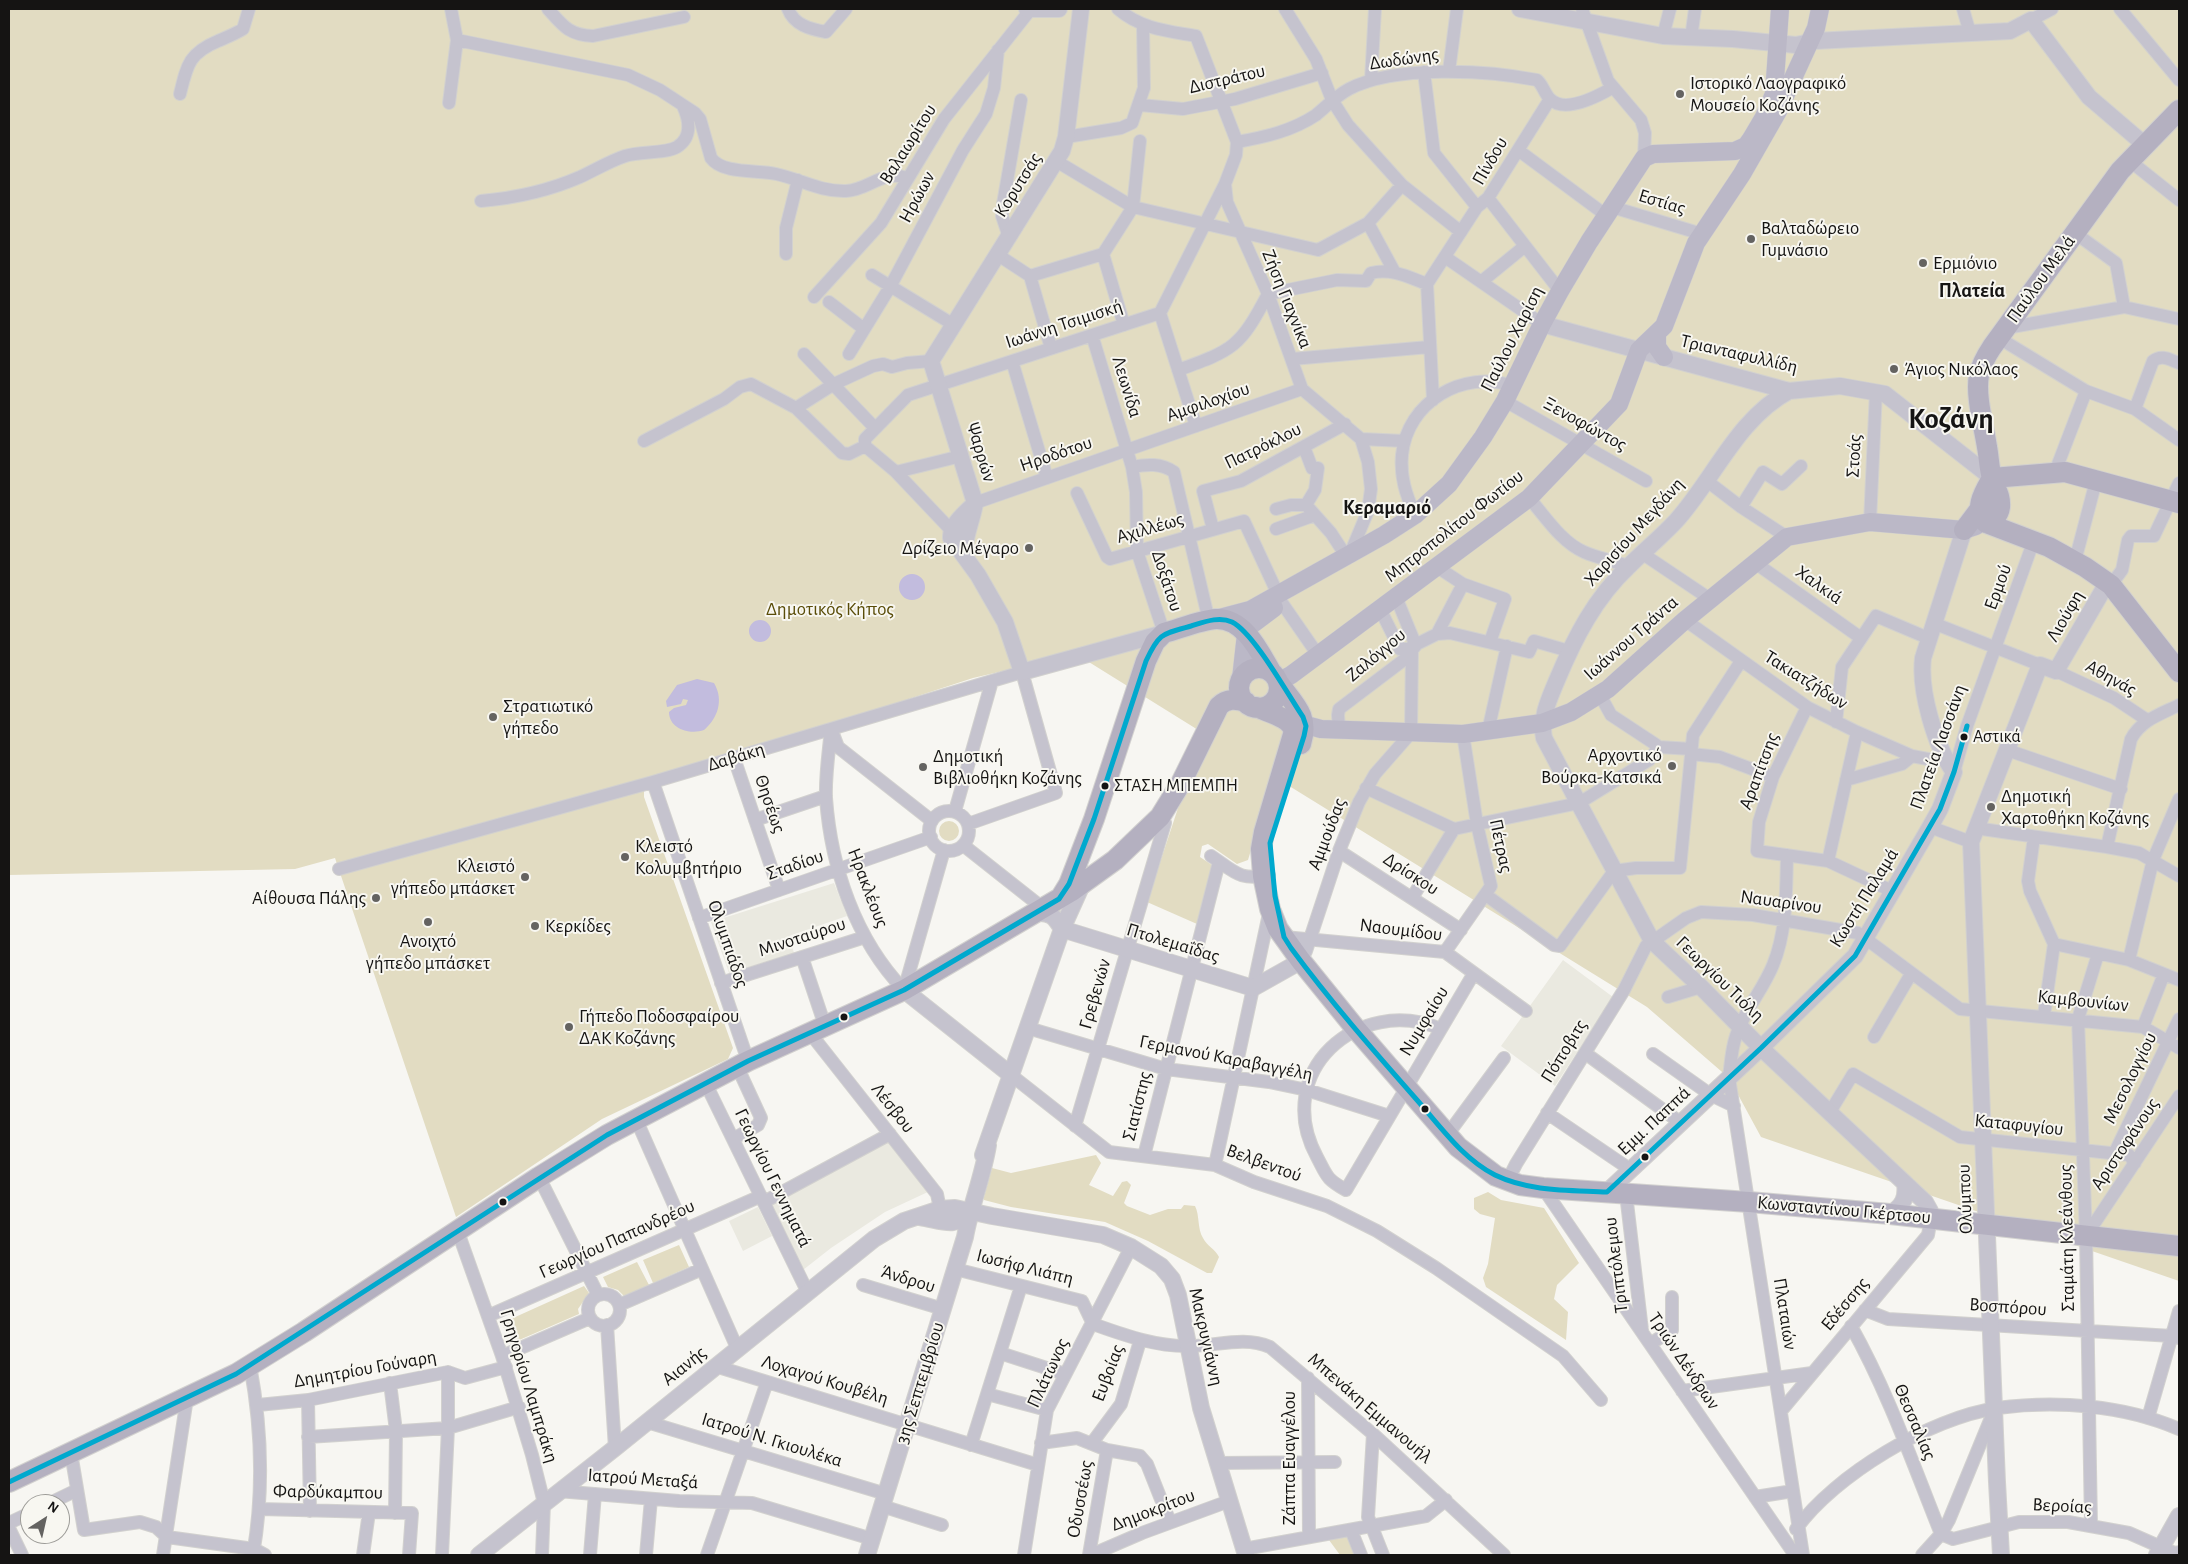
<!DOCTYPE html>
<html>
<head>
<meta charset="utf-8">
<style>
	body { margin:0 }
	#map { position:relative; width:2188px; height:1564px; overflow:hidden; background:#f7f6f2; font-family:"Alegreya Sans",sans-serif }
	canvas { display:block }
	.frame { position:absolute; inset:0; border:10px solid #151413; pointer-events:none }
	.north { position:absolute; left:20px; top:1494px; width:50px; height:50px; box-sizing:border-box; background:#f8f7f1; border:1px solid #9d9c98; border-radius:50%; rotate:35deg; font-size:14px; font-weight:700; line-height:20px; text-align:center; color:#151413 }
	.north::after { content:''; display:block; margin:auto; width:18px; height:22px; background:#646361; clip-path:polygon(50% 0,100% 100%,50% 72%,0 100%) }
</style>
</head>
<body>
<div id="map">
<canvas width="2188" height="1564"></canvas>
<div class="frame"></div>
<div class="north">N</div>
</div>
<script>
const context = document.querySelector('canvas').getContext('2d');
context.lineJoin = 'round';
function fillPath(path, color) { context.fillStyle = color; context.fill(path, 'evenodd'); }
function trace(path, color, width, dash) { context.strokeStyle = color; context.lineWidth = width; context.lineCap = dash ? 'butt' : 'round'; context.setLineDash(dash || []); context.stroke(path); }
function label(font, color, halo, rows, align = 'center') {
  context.font = font + ' "Alegreya Sans",sans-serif'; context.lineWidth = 4; context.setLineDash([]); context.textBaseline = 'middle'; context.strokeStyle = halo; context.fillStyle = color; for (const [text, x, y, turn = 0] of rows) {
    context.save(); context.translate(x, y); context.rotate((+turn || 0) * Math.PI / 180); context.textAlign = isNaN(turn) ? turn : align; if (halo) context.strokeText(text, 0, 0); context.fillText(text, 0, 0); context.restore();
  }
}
fillPath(new Path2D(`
	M834,883L847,916L789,936L794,953L729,973L711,922Z
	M1563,960L1613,997L1555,1086L1501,1046Z
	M888,1139L930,1191L885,1212L831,1248L803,1270L770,1202Z
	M758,1207L772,1236L743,1251L729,1221Z`), '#eae9e0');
fillPath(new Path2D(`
	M9,9H2179V1281L1761,1137L1729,1078L1647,1007L1273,776L1248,860L1237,864L1208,844L1202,846L1200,857L1212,865L1197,924L1147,902L1183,793L1211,738L1076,654L973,678L792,737L644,783V797L733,1048L728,1059L602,1119L456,1217L335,858L295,869L9,875Z
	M939 831a10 10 0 1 1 20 0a10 10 0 1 1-20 0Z
	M1096,1155L1101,1163L1089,1185L1113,1196L1122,1182L1127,1181L1131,1185L1124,1203L1127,1206L1150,1215L1168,1209H1181L1184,1205L1195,1206C1200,1216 1197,1228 1203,1238C1207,1246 1215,1249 1219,1257L1212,1273H1207L1148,1241L1105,1222L1011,1207L984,1200V1197L992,1168L1011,1173Z
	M1488,1192L1501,1200L1544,1208L1579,1263L1557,1285L1554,1299L1568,1312L1566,1340L1486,1287L1483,1278L1488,1264L1495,1218L1480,1214L1474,1209V1198Z
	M679,1245L689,1267L653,1283L643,1260Z
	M637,1262L649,1285L624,1296L618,1290L608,1287L603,1277Z
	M584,1286L589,1293L578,1309L579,1314L510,1344L502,1323Z
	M1347,1537L1355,1555H1340L1329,1540Z`), '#e2dcc2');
fillPath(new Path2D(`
	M899 587a13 13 0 1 1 26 0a13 13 0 1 1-26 0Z
	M749 631a11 11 0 1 1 22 0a11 11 0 1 1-22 0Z
	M697,679L714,683C724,700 718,718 704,730C690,735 669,729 669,712L674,708L686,705L688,700L683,699L681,704L667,707L666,701L677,685Z`), '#c2bcde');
const minor = new Path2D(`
	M548,9C563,26 569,35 593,36L684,17
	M788,9C794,25 810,29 826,32L846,9
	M1118,9C1141,29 1168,31 1196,36L1237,142L1236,155L1225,184L1227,202L1268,294L1302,389L1361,439L1368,462L1371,489L1368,511L1350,554
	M1285,9L1316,59L1332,100L1348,125L1402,185L1461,232
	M1582,9L1608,81L1641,120L1645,133L1644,158
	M1963,9L1970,33
	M2120,9L2179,80
	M2031,20L2052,9
	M1663,36L1670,9
	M1691,38L1695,9
	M457,40L628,75L660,90L695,113L700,119L711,158C722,174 757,170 776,174C800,179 820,192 846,191C869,190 883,169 907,178
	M1449,71L1457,9
	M1424,72L1434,153L1477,207
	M1371,80L1375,9
	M180,94C187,65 189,53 218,41C227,37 235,34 243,29L249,9
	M449,103L457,40L451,9
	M1140,105L1183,109L1235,99L1322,73
	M1066,137L1121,128L1132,123L1144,88L1143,25
	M1237,142C1265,137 1292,131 1316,115C1327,106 1336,96 1349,89C1395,65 1486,70 1537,80C1543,85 1544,93 1550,99C1565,114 1598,96 1612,88
	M1518,150L1607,216
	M1056,161L1133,207L1318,250L1368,223L1402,185
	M2130,161L2179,200
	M1488,198L1560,291
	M481,201C515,198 548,191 580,177C595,170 610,161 625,156C640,151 665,154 677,147C693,137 689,119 683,106
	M1612,207L1702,234
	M1368,223L1394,271
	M2075,233L2116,263L2124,307
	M1009,237L1002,216L1003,204L1021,100
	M786,254V228L798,180
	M1103,254L1133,207L1140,141
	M998,255L1030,276L1051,348
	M1445,257L1542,324
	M872,275L954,325
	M1030,276L1103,254L1124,325
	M1481,282L1525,246
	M814,297L881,223L944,119L1031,9
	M829,302L864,329
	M1160,313L1196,426
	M2006,328L2124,307L2179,319
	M1092,335L1132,467L1136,492L1137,551L1164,633
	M1999,338L2086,391L2135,409L2179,440
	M804,354L875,428
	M849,354L890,287L963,150L986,114L994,88L998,50
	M1292,359L1429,347
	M1012,361L1047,478
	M1178,370C1234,350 1240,347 1268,294L1337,280L1366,281L1371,273C1392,268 1408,277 1427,284
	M1433,400L1427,284L1477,207L1488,198L1550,99
	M1505,401L1646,481
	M796,408L834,384L873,366L883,364L892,367L907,363L931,361
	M2135,409L2153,361C2162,354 2170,360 2179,363
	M1361,439L1404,441
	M644,441L724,399L740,387L751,384L796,408L842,453L849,454L865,446
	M865,446V439L908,395L1160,313L1225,184
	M865,446L896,472L951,530
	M1304,447L1312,468H1318L1315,490L1306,505
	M1132,467C1147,464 1161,463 1174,472L1209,621
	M896,472L961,456
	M2055,472L2086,391
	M1707,481L1741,507L1787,537
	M1077,493L1107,557L1110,559L1244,521L1282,603L1318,655
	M1529,498C1545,516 1561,542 1584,552C1598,558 1614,561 1628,566
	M975,503L1302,389
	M1741,507L1763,472L1782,484L1801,466
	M1276,509L1291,505H1306L1331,533L1346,556
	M1415,515C1406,495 1400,477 1402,455C1407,402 1463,369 1513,386
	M1870,522L1876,391
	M1213,529L1203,491L1241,481L1345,424
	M1276,529L1315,515
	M1643,554L1710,599
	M2075,561L2096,481
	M1754,562L1861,638
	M1437,567L1463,584L1505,599L1490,642
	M2111,585L2122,570L2128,540L2131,536H2154L2179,483
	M1380,609L1400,649H1412
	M1685,620L1807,707L1857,732L1912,756L1933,760L1945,759
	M1933,623L2040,665
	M1437,634L1463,584
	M2056,671L2114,698L2147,720
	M1600,695L1611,715L1655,744L1659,747L1691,749
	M1807,707L1773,777L1759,822L1757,851L1828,861L1892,891
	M1836,722L1842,667L1876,616L1928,638
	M831,729C829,751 825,776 826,798C831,867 855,939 904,990
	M1339,729L1338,715L1339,709L1405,659L1417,644L1437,634L1450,633L1529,652L1534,641L1569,651
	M832,731L838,747L932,821
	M1488,731L1507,646
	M2007,750L2121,789
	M1691,754L1720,757L1773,777
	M734,758L779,890
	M1954,772L1967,726L2034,540
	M1846,780L1902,764L1912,756
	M653,782L748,1061
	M1366,788L1454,829L1579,803L1649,760L1659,747
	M955,811L992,681
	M929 831a20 20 0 1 1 40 0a20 20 0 1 1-40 0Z
	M755,820L826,796
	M1930,827L1971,842
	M1975,828L2107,847L2139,853L2179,876
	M2034,837L2028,881L2030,891L2054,944L2044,1016
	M963,845L1044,909
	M2107,847L2131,739C2141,720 2161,714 2179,705
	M1339,851L1461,930
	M1787,855C1786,892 1787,931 1773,965C1764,987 1749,1005 1740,1026C1732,1042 1731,1061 1729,1078L1803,1555
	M1211,856C1235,872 1239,881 1269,875
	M1828,861L1857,732
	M339,869L653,782L1022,672L1056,793L968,824
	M1486,895L1554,945L1560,946L1614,871L1636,868H1680L1693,735L1741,661
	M1412,898L1454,829
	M699,918L931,837
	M1284,937L1445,952L1526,1011
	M2054,944L2129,960L2179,980
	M1445,952L1491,886L1477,824L1463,734
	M802,957L825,1026
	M2129,960L2153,860L2179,799
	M1301,961L1306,951L1339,851L1359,802L1375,774L1411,733L1412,649L1414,641L1396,597
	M721,983L865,937
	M904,990L944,850
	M1668,997L1701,987
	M2143,1027L2164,974
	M1028,1028L1166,1069L1269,1082L1307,1090L1389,1116
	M1441,1029C1358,994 1271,1072 1317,1157C1327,1176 1326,1179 1346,1190L1474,973
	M810,1033L937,1194L940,1209
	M1874,1037L1911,974
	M1585,1053L1681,1123
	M1653,1054L1711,1095L1734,1106
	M1011,1075L1109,1152L1215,1165L1254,1182L1327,1206L1377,1231L1436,1268L1563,1356L1601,1400
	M705,1082L807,1291
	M1830,1112L1853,1074L1960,1137L2129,1155L2135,1163
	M1547,1113L1631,1170
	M636,1119L737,1348
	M1075,1126L1165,823L1160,817
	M1448,1134L1504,1058
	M733,1139L758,1125L761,1118L737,1066
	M2114,1154L2179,1019
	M1144,1156L1219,862
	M1215,1165L1270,909
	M539,1177L598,1295
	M1508,1180L1516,1164L1624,990L1646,946L1686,918L1701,912L1753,915L1858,933L1960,1009L2143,1027L2179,1048
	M1543,1188L1795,1555
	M1626,1194L1642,1330
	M764,1202L890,1134
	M458,1232L502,1356L532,1455L544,1503L542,1555
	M2086,1236L2179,1096
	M955,1269L1082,1301L1093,1324C1124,1335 1156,1347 1190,1346C1217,1346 1244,1336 1270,1347L1373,1434L1504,1555
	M863,1285L943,1309
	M588 1310a16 16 0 1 1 32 0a16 16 0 1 1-32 0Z
	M619,1305L702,1269
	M1865,1310L1888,1319L2172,1336L2179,1338
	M488,1316L761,1196
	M607,1325L615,1448
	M1851,1326C1888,1392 1913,1464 1941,1534
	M1650,1344L1672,1330V1297
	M1000,1353L1065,1374
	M502,1356L590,1318
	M250,1365C262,1429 264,1491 253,1555
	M715,1366L1038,1465
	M1308,1378L1309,1537
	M390,1383L396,1431L395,1513
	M1682,1391L1812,1373
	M987,1394L1047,1410
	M308,1400L310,1511
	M258,1405L308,1400L448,1372L465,1378L506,1367
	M1781,1411L1928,1235L1931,1218
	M2148,1418L2179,1311
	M647,1422L886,1494
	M1373,1434L1368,1517L1383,1555
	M308,1437L448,1428L519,1407
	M1041,1443L1077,1438L1107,1450L1140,1456L1147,1464L1170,1522
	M1092,1443L1121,1404L1140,1341
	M971,1445L1021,1286
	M71,1453L84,1530L140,1522L156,1527L167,1537L254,1549L265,1555
	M1218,1463L1335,1462
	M558,1491L679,1501L752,1503L872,1539
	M1755,1497L1793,1491
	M48,1504L77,1490
	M882,1506L942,1525
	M260,1509L412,1513L409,1555
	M9,1523L30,1513
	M2091,1525L2086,1236L2078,1019L2098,954
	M9,1528L22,1555
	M1796,1529C1835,1475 1930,1418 1997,1408C2057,1400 2123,1405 2179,1429
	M1351,1530L1361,1555
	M1941,1534L1953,1539L2019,1522H2068L2129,1533L2179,1555
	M1244,1549L1426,1516L1446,1500
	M163,1555L187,1398
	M363,1555L369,1512
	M442,1555L448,1428V1372
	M590,1555L595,1494
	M646,1555L651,1499
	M707,1555L767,1382
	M1024,1555L1047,1410L1131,1247
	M1089,1555L1107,1450
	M1091,1555L1142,1533L1229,1501
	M1922,1555L1941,1534L1949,1520L1993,1413`);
const tertiary = new Path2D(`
	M1027,9H1059
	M1520,9L1663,36L1733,39L1796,45L1815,41L2010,31L2031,20L2089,97L2145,145
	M1542,324L1789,391L1840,386L1885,394L1992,478
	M1789,391C1737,419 1714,479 1676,521C1661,537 1644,551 1629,566C1595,598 1575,637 1557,680C1549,699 1540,718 1544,738L1652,941L1701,987L1761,1048L1925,1202L1930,1211L1931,1218
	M975,503C967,512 950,524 951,538L978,575L1005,622L1022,672L1164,633
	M965,556C962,541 973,519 975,503L931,361L1062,151L1066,137L1081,9
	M1037,913C1051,912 1055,917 1062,929L1253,988L1301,961
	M904,990L1011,1075
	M983,1155L1062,929L1080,889L1084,883
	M1607,1192L1761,1048L1855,956L1930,827L1940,809L1954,772C1935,746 1919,690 1923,658L1964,530
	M1890,1214C1903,1206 1907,1198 1905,1183
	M920,1217C941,1220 956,1230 970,1211
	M479,1555L615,1448L874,1239L904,1221L940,1209L955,1208L992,1216L1103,1235L1131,1247L1161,1266L1172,1279L1178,1295L1201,1408L1246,1555
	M867,1555L965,1237C971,1205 983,1176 988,1145
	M2001,1555L1997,1482L1971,842L2040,665L2056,671L2103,590L2111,585
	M2157,1555L2179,1516
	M2179,1555V1554`);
const secondary = new Path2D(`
	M1657,334V347L1664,357
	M1216,619L1250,610L1384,535L1415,515L1449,484L1483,437L1505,401L1542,324L1560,291L1589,242L1644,158L1653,154L1735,151L1746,146L1751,139L1764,117L1774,94L1780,9
	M1241,679L1246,634L1250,626L1274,608
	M1278,682L1291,675L1529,498L1619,404L1639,350L1664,326L1696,243L1742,174L1778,111L1816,28L1820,9
	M1291,721L1321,729L1463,734L1542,723L1571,712L1608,689L1685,620L1787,537L1870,522L1964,530L1976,526`);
const primary = new Path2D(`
	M1992,478C1984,492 1973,509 1986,523L2049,547L2085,567L2111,585L2179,672
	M1992,478L2065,472L2179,503
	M1986,523C1993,521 1999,515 2000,507C2001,495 1995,488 1992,478C1989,468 1989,457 1987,447C1984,427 1975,395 1979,375C1981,365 1986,356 1992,347L2120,171L2179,110
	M1964,530L1979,510
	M1239 688a20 20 0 1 1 40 0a20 20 0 1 1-40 0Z
	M1278,682C1294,704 1310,715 1301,744
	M1256,707C1269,713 1290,717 1294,731L1264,832L1261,849L1263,876L1270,909L1278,929L1301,961L1356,1029L1458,1147L1496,1176L1520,1185L1543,1188L1749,1202L1890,1214L2179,1246
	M1061,897L1069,884L1094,819L1146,661L1155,642L1164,633C1179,629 1201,620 1216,619C1245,618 1260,653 1272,673
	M9,1482L236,1374L304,1332L539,1177L607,1135L748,1061L904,990L1072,891L1115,860L1160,817L1181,783L1219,706C1227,698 1236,699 1246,702`);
trace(minor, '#d2d1cf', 14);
trace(tertiary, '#d2d1cf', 18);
trace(secondary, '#d2d1cf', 19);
trace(primary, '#d2d1cf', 22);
trace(minor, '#c5c3ce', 12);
trace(tertiary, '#c5c3ce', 16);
trace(secondary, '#bbb8c7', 18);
trace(primary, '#b4b0c0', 20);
trace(new Path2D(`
	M9,1482L236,1374L607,1135L748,1061L904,990L1059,899L1069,884L1094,819L1146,661C1159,633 1162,634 1191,626C1204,622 1219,616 1232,622C1254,633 1288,695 1303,717L1306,726L1304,736L1270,843L1275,896L1284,937L1291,948C1330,1001 1373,1050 1417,1100C1440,1126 1463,1159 1495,1175C1530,1192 1570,1190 1607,1192L1761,1048L1855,956L1940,809L1954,772L1967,726`), '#00a9ce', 5);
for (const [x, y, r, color] of [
	[1680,94,5,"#646361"],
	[1751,239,5,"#646361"],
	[1923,263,5,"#646361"],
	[1894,369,5,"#646361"],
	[1029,548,5,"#646361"],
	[493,717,5,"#646361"],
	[1964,737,4.5,"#151413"],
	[1672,766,5,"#646361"],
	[923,767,5,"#646361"],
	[1105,786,4.5,"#151413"],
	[1991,807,5,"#646361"],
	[625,857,5,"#646361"],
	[525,877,5,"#646361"],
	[376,898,5,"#646361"],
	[428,922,5,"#646361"],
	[535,926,5,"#646361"],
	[844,1017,4.5,"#151413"],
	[569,1027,5,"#646361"],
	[1425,1109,4.5,"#151413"],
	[1645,1157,4.5,"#151413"],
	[503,1202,4.5,"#151413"]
]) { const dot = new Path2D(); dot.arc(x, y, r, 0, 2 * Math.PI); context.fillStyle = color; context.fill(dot); trace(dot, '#f8f7f1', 2); }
label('18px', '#151413', '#f8f7f1', [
	["Αστικά",1973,737],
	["ΣΤΑΣΗ ΜΠΕΜΠΗ",1114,786]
], 'left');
label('19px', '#151413', '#f8f7f1', [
	["Δωδώνης",1404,59,-8],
	["Διστράτου",1227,79,-13],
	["Βαλαωρίτου",908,144,-58],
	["Πίνδου",1490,161,-60],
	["Κορυτσάς",1018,185,-58],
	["Ηρώων",917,197,-62],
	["Εστίας",1662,202,17],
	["Παύλου Μελά",2041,279,-54],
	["Ζήση Γιαχνίκα",1287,299,68],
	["Ιωάννη Τσιμισκή",1064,324,-18],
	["Παύλου Χαρίση",1512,339,-63],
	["Τριανταφυλλίδη",1739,354,13],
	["Λεωνίδα",1127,387,73],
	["Αμφιλοχίου",1208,402,-19],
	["Ξενοφώντος",1585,424,29],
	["Πατρόκλου",1263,446,-26],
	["Ψαρρών",981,452,73],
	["Ηροδότου",1056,454,-19],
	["Στοάς",1854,456,-87],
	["Μητροπολίτου Φωτίου",1454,526,-38],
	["Αχιλλέως",1150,528,-16],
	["Χαρισίου Μεγδάνη",1634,532,-48],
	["Δοξάτου",1167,581,72],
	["Χαλκιά",1819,585,35],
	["Ερμού",1998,587,-70],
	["Λιούφη",2065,616,-60],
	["Ιωάννου Τράντα",1631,638,-41],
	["Ζαλόγγου",1376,655,-40],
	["Αθηνάς",2111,678,29],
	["Τακιατζήδων",1806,680,32],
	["Πλατεία Λασσάνη",1938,747,-70],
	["Δαβάκη",736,757,-17],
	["Αραπίτσης",1759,771,-69],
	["Θησέως",770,804,71],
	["Αμμούδας",1327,834,-69],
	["Πέτρας",1501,846,78],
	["Σταδίου",795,865,-19],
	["Δρίσκου",1411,874,33],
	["Ηρακλέους",868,888,69],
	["Κωστή Παλαμά",1864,898,-58],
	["Ναυαρίνου",1781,902,8],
	["Ναουμίδου",1401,930,7],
	["Μινοταύρου",802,937,-18],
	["Πτολεμαΐδας",1173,943,17],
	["Ολυμπιάδος",728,944,71],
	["Γεωργίου Τιόλη",1720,979,44],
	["Γρεβενών",1095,994,-74],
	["Καμβουνίων",2083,1001,6],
	["Νυμφαίου",1424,1021,-59],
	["Πόποβιτς",1564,1051,-58],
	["Γερμανού Καραβαγγέλη",1226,1058,11],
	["Μεσολογγίου",2130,1078,-64],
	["Σιατίστης",1137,1106,-76],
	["Λέσβου",893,1108,52],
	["Εμμ. Παππά",1654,1121,-43],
	["Καταφυγίου",2019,1125,6],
	["Αριστοφάνους",2125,1144,-56],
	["Βελβεντού",1264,1163,20],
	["Γεωργίου Γεννηματά",773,1178,64],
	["Ολύμπου",1965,1199,-92],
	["Κωνσταντίνου Γκέρτσου",1844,1210,5],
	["Σταμάτη Κλεάνθους",2067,1238,-91],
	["Γεωργίου Παπανδρέου",617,1239,-24],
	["Τριπτόλεμου",1616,1265,-97],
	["Ιωσήφ Λιάπη",1025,1267,14],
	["Άνδρου",908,1279,17],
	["Εδέσσης",1845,1304,-50],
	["Βοσπόρου",2008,1307,4],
	["Πλαταιών",1785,1314,81],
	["Μακρυγιάννη",1206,1337,77],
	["Τριών Δένδρων",1684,1361,56],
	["Αιανής",684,1366,-39],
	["Δημητρίου Γούναρη",365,1369,-10],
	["Πλάτωνος",1048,1373,-65],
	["Ευβoίας",1108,1373,-69],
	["Λοχαγού Κουβέλη",825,1380,17],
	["3ης Σεπτεμβρίου",920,1383,-73],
	["Γρηγορίου Λαμπράκη",529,1386,73],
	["Μπενάκη Εμμανουήλ",1370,1408,41],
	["Θεσσαλίας",1915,1422,67],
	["Ιατρού N. Γκιουλέκα",772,1440,17],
	["Ζάππα Ευαγγέλου",1289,1458,-90],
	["Ιατρού Μεταξά",643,1479,4],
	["Φαρδύκαμπου",328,1492,1],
	["Οδυσσέως",1080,1499,-80],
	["Βεροίας",2062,1506,3],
	["Δημοκρίτου",1153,1510,-21]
]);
label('19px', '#151413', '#f8f7f1', [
	["Ιστορικό Λαογραφικό",1690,83],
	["Μουσείο Κοζάνης",1690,105],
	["Βαλταδώρειο",1761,228],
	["Γυμνάσιο",1761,250],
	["Ερμιόνιο",1933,263],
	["Άγιος Νικόλαος",1904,369],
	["Δρίζειο Μέγαρο",1019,548,"right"],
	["Στρατιωτικό",503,706],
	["γήπεδο",503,728],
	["Αρχοντικό",1662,755,"right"],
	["Βούρκα-Κατσικά",1662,777,"right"],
	["Δημοτική",933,756],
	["Βιβλιοθήκη Κοζάνης",933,778],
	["Δημοτική",2001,796],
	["Χαρτοθήκη Κοζάνης",2001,818],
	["Κλειστό",635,846],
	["Κολυμβητήριο",635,868],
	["Κλειστό",515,866,"right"],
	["γήπεδο μπάσκετ",515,888,"right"],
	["Αίθουσα Πάλης",366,898,"right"],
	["Κερκίδες",545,926],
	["Ανοιχτό",428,941,"center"],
	["γήπεδο μπάσκετ",428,963,"center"],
	["Γήπεδο Ποδοσφαίρου",579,1016],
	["ΔΑΚ Κοζάνης",579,1038]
], 'left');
label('19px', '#594c07', '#f8f7f1', [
	["Δημοτικός Κήπος",830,609]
]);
label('bold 20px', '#151413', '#f8f7f1', [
	["Πλατεία",1972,291],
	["Κεραμαριό",1387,508]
]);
label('bold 29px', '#151413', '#f8f7f1', [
	["Κοζάνη",1951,419]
]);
</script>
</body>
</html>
